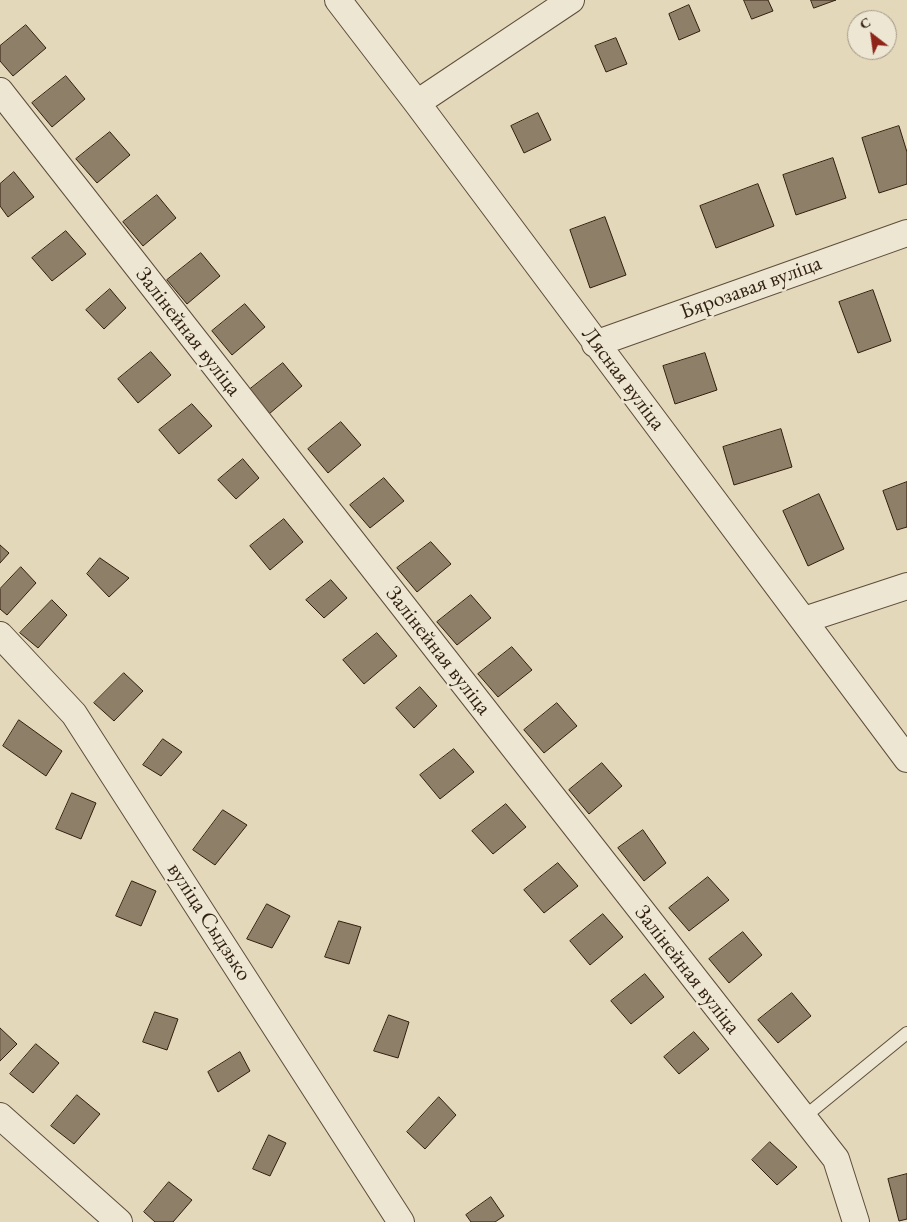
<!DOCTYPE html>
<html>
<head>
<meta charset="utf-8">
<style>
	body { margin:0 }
	#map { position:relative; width:907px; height:1222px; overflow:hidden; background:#e4d8bb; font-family:"EB Garamond",serif }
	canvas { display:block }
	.north { position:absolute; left:847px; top:10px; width:50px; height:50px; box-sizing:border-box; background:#ede6d3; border:1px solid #a29685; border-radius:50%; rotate:330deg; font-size:14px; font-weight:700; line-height:20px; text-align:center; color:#311f0f }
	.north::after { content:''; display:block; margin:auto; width:18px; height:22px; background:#8f2418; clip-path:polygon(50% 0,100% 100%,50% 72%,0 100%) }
</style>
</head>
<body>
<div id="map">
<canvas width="907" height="1222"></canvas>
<div class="north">С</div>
</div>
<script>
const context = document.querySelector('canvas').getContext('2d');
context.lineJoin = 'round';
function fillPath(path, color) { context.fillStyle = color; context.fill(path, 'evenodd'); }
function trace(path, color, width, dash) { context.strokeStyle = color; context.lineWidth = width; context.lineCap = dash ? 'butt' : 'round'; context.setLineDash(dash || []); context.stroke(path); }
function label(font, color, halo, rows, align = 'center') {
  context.font = font + ' "EB Garamond",serif'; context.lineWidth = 5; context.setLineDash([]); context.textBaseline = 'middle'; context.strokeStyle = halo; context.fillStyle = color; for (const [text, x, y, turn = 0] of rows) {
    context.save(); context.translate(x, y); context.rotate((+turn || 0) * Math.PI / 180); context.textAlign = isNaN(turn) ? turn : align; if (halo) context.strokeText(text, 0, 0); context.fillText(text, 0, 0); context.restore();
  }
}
const building = new Path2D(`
	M744,0H768L773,11L752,19Z
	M811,0H836L814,8Z
	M689,5L700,31L679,40L669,14Z
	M26,25L46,48L13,76L0,61V46Z
	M616,38L627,64L606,72L595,46Z
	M66,76L85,99L52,127L32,103Z
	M538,113L551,140L524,153L511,126Z
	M899,126L907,152V184L879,193L862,138Z
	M110,132L130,155L97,183L76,159Z
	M833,158L846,198L796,215L783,175Z
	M14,172L34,197L8,217L0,206V184Z
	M758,184L774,226L716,248L700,206Z
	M157,195L176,218L143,246L123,222Z
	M605,217L626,275L590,288L570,230Z
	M66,231L86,254L52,281L32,258Z
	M201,253L220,276L187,304L167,280Z
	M110,289L126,308L104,329L86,310Z
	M873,290L891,341L858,353L839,302Z
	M245,304L265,327L232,355L212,331Z
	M151,352L171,375L138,403L118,379Z
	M705,353L717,390L675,404L663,366Z
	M283,363L302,386L269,414L249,390Z
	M192,404L212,426L179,454L159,430Z
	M341,422L361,445L328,473L308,449Z
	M781,429L792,467L734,485L723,447Z
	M243,459L259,478L236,499L218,480Z
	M384,478L404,501L370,528L350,505Z
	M907,482V527L897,530L883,491Z
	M819,494L844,549L808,566L783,511Z
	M284,519L303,542L270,570L250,546Z
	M431,542L451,564L417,592L397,568Z
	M0,545L9,553L0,563Z
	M100,558L129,578L109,597L87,574Z
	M21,567L36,583L7,615L0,609V589Z
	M331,580L347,598L324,618L306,600Z
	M471,595L491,618L457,645L437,622Z
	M52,600L67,615L38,648L20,633Z
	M377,633L397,656L364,684L343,660Z
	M512,647L532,670L498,697L478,674Z
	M124,673L143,691L114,721L94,703Z
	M420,687L437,706L414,728L396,708Z
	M557,703L577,726L544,753L524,730Z
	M19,720L62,751L46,776L3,746Z
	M163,739L182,752L161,776L143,765Z
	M454,749L474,772L440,799L420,775Z
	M602,763L622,786L589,814L569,790Z
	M72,793L96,803L81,839L56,829Z
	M506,804L526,827L493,854L472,831Z
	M223,810L247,825L215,865L193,850Z
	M643,830L666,863L644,881L618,848Z
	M558,863L578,886L544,913L524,890Z
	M708,877L729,900L689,931L669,908Z
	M132,881L156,891L141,926L116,916Z
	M267,904L290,916L272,948L247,939Z
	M603,914L623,937L590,965L570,941Z
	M339,921L361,927L349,964L325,957Z
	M743,932L762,955L729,983L709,959Z
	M645,974L664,997L631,1024L611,1001Z
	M792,993L811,1016L778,1043L758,1020Z
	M155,1012L178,1019L167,1050L143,1042Z
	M389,1015L409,1022L398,1058L374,1051Z
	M0,1028L17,1044L0,1061Z
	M694,1032L709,1049L679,1074L664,1057Z
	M36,1044L59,1063L33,1093L10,1074Z
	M240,1052L250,1071L218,1092L208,1072Z
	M77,1095L100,1114L74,1144L51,1126Z
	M439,1097L456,1115L425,1149L407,1132Z
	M269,1135L286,1143L270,1176L253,1169Z
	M770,1142L797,1167L777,1185L752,1160Z
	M907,1174V1219L899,1221L888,1179Z
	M169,1182L192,1200L173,1222H155L144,1212Z
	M491,1197L504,1216L495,1222H471L466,1215Z`);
fillPath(building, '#8e7f68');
trace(building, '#311f0f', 1);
const lane = new Path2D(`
	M803,1118L907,1033`);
const street = new Path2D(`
	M338,0L417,103L907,759
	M0,91L836,1159L856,1222
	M417,103L571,0
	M595,344L907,233
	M804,620L907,586
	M0,635L74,714L401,1222
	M0,1116L119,1222`);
trace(lane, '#5e4d3a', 14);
trace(street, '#5e4d3a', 28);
trace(lane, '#ede6d3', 12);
trace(street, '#ede6d3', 26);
label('22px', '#311f0f', '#ede6d3', [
	["Бярозавая вуліца",751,288,-20],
	["Залінейная вуліца",188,332,52],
	["Лясная вуліца",623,379,53],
	["Залінейная вуліца",438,651,52],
	["вуліца Сыдзько",209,922,57],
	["Залінейная вуліца",687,970,52]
]);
</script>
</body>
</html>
